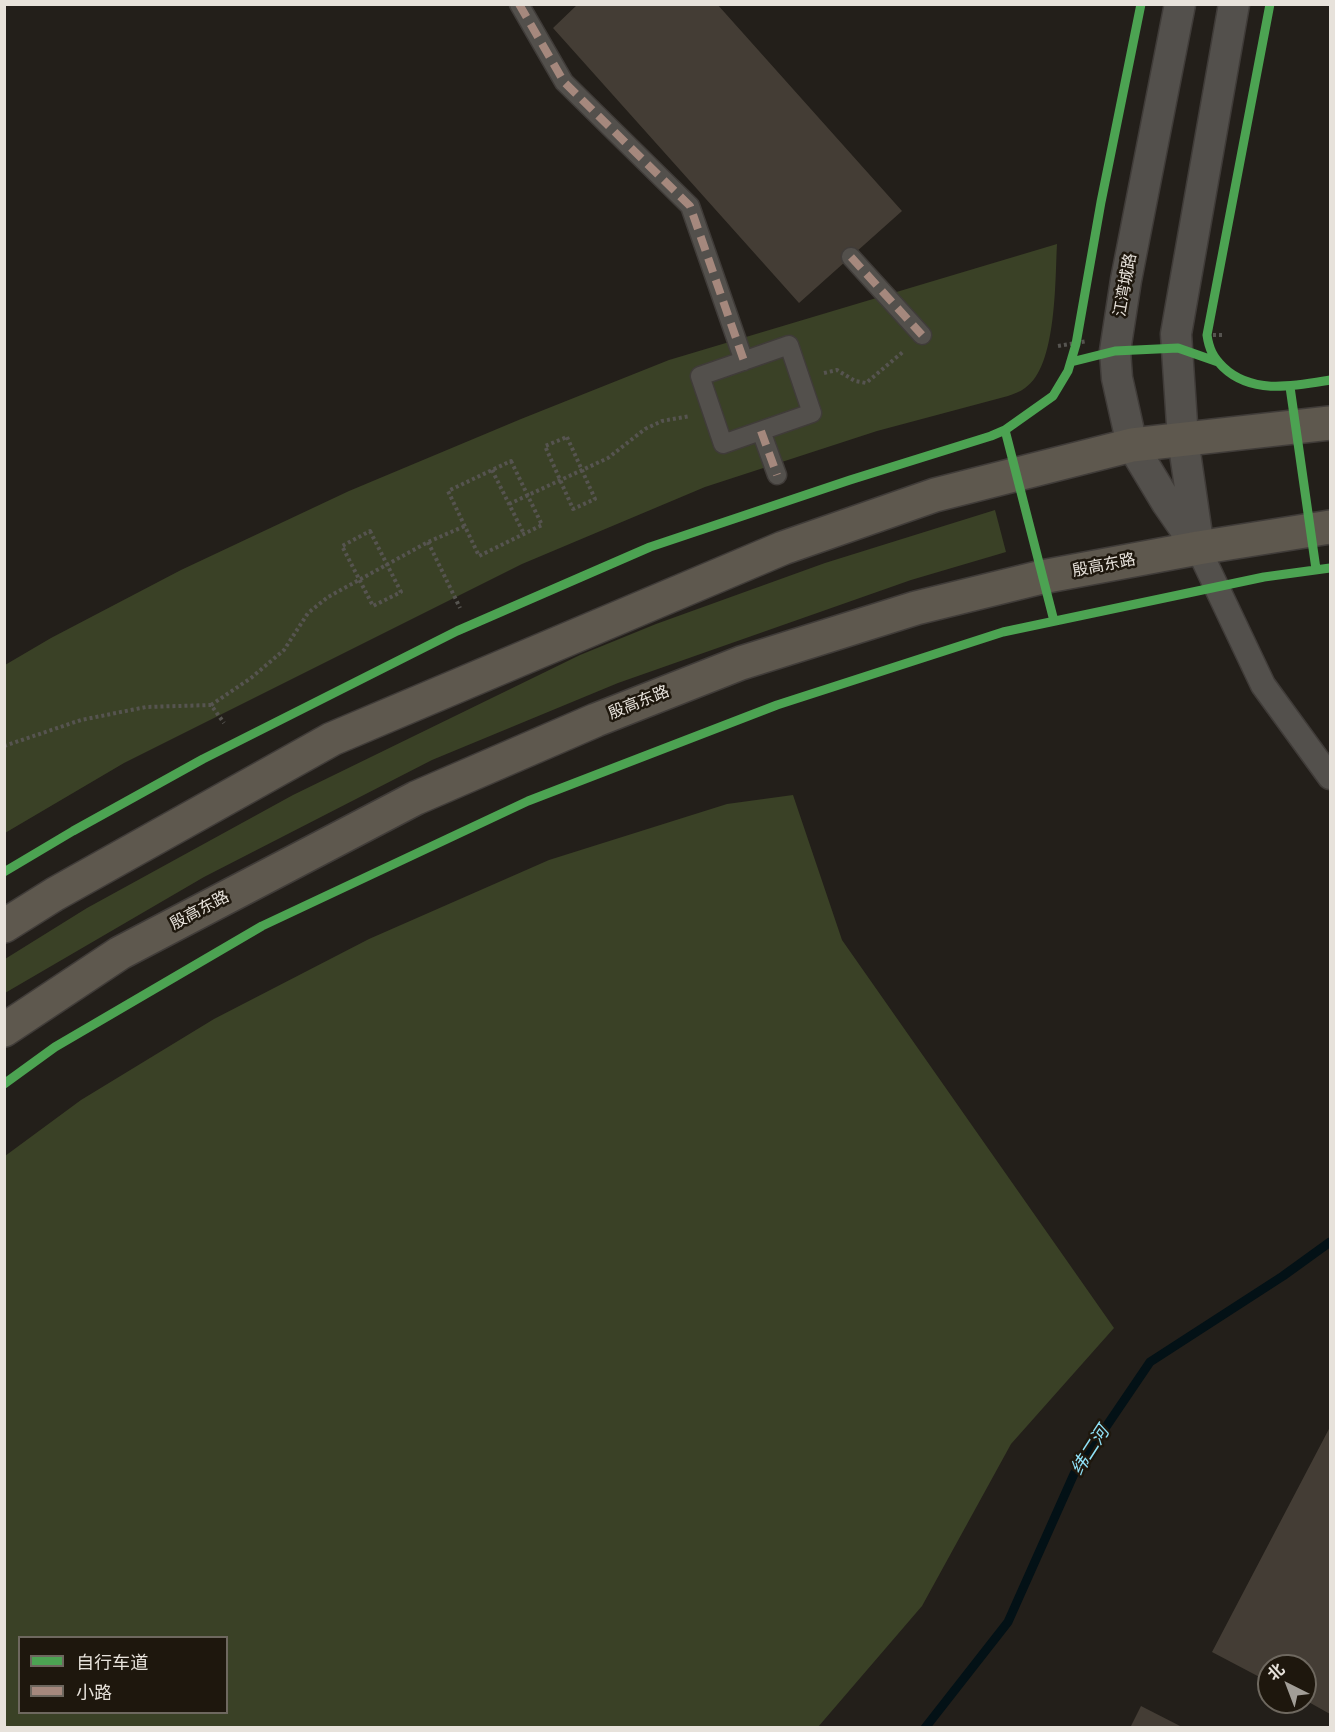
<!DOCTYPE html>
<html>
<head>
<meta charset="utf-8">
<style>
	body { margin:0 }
	#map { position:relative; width:1335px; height:1732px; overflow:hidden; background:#231f1a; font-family:"Varela Round","Noto Sans SC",sans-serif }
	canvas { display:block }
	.frame { position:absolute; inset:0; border:6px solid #e7e2db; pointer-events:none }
	.legend { position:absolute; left:18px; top:1636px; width:210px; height:78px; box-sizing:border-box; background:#1e170d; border:2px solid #6e685f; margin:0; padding:8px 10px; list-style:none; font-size:18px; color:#e7e2db }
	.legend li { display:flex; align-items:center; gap:12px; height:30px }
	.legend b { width:30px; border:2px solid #6e685f }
	.north { position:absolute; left:1257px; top:1654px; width:60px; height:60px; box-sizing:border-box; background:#1e170d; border:2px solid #6e685f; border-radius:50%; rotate:318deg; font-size:16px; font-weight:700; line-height:24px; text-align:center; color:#e7e2db }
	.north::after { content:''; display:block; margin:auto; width:21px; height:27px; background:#a29e97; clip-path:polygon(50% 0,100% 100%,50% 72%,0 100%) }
</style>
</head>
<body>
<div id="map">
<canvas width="1335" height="1732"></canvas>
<div class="frame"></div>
<ul class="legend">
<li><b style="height:8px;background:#4ca352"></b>自行车道</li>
<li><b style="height:8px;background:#a5887d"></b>小路</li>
</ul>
<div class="north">北</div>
</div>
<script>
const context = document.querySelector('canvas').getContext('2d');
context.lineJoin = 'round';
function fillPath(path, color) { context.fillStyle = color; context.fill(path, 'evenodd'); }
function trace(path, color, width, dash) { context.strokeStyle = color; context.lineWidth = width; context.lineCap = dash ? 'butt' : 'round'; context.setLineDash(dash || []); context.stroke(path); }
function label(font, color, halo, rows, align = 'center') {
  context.font = font + ' "Varela Round","Noto Sans SC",sans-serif'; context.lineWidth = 5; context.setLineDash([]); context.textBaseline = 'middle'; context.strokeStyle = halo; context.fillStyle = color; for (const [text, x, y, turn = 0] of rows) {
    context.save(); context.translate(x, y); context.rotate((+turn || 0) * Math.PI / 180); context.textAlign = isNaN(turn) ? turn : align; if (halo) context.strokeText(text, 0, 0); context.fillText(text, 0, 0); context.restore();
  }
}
fillPath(new Path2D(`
	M1057,244C1055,280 1057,367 1025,388C1020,392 1013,394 1008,396L877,431L705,487L522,564L124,763L5,833V665L51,638L181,570L349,491L521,419L669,360Z
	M995,510L1006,552L911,580L618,683L432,760L204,877L5,993V959L87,908L293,795L580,655L656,624L825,563Z
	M793,795L842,940L1114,1328L1011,1444L922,1606L818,1727H5V1156L81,1100L214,1019L369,939L549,860L727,804ZM20,1638H226V1712H20Z`), '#3a4126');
trace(new Path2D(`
	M925,1728L1008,1622L1074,1474L1150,1362L1283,1276L1330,1242`), '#031116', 9);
fillPath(new Path2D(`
	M578,4H717L902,211L799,303L553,28Z
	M1330,1427V1714L1305,1700V1666H1269V1682L1212,1652Z
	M1141,1706L1184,1728H1130Z`), '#443d35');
const pedestrian = new Path2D(`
	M519,4L564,82L690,206L744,361
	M851,257L922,335
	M789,345L812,413L723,444L700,376Z
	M761,431L777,475`);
const minor = new Path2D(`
	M1198,548L1263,685L1330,777`);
const tertiary = new Path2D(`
	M1180,4L1126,280L1115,351L1117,378L1132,445L1167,503L1198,548
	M1198,542L1183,439L1176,334L1234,4`);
const primary = new Path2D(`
	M4,926L55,894L332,739L783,548L935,495L1132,445L1330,423
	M4,1030L120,953L416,798L596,720L741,663L916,608L1042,577L1198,548L1330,527`);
trace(pedestrian, '#403c39', 21);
trace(minor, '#403c39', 27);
trace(tertiary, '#403c39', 33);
trace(primary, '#403c39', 36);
trace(new Path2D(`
	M1207,335H1223
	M1058,346L1087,341
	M824,373L837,370L855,381L866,383L904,351
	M567,437L595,499L573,509L545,446Z
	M511,461L542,525L479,556L448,491Z
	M492,470L524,534
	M509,504L608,458L645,429L662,421L690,416
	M370,531L401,592L373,606L342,546Z
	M428,542L460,608
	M211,705L251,678L284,650L308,613L328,597L428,542L465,526
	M4,746L81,720L146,707L211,705L224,723`), '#565450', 4, [3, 3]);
trace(pedestrian, '#53504c', 18);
trace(minor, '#53504c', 24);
trace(tertiary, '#53504c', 30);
trace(primary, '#5e584e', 33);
trace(new Path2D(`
	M519,4L564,82L690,206L744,361
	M851,257L922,335
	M761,431L777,475`), '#a5887d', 8, [15, 8]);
trace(new Path2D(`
	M1270,4L1207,335C1209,349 1213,357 1223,367C1252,395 1294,386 1330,380
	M1071,362L1115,351L1178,348L1218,362
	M1290,387L1316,569
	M1005,430L1054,621
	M4,872L73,831L203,759L457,631L650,547L850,480L991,436L1005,430L1053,396L1068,371L1076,344L1101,202L1141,4
	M4,1084L55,1047L262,926L528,801L777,705L1003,632L1264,577L1330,568`), '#4ca352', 9);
label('16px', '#e7e2db', '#1e170d', [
	["江湾城路",1126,285,-80],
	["殷高东路",1104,566,-11],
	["殷高东路",639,703,-22],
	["殷高东路",200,911,-28]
]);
label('italic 18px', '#90e2f8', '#1e170d', [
	["纬二河",1091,1451,-57]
]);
</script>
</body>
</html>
